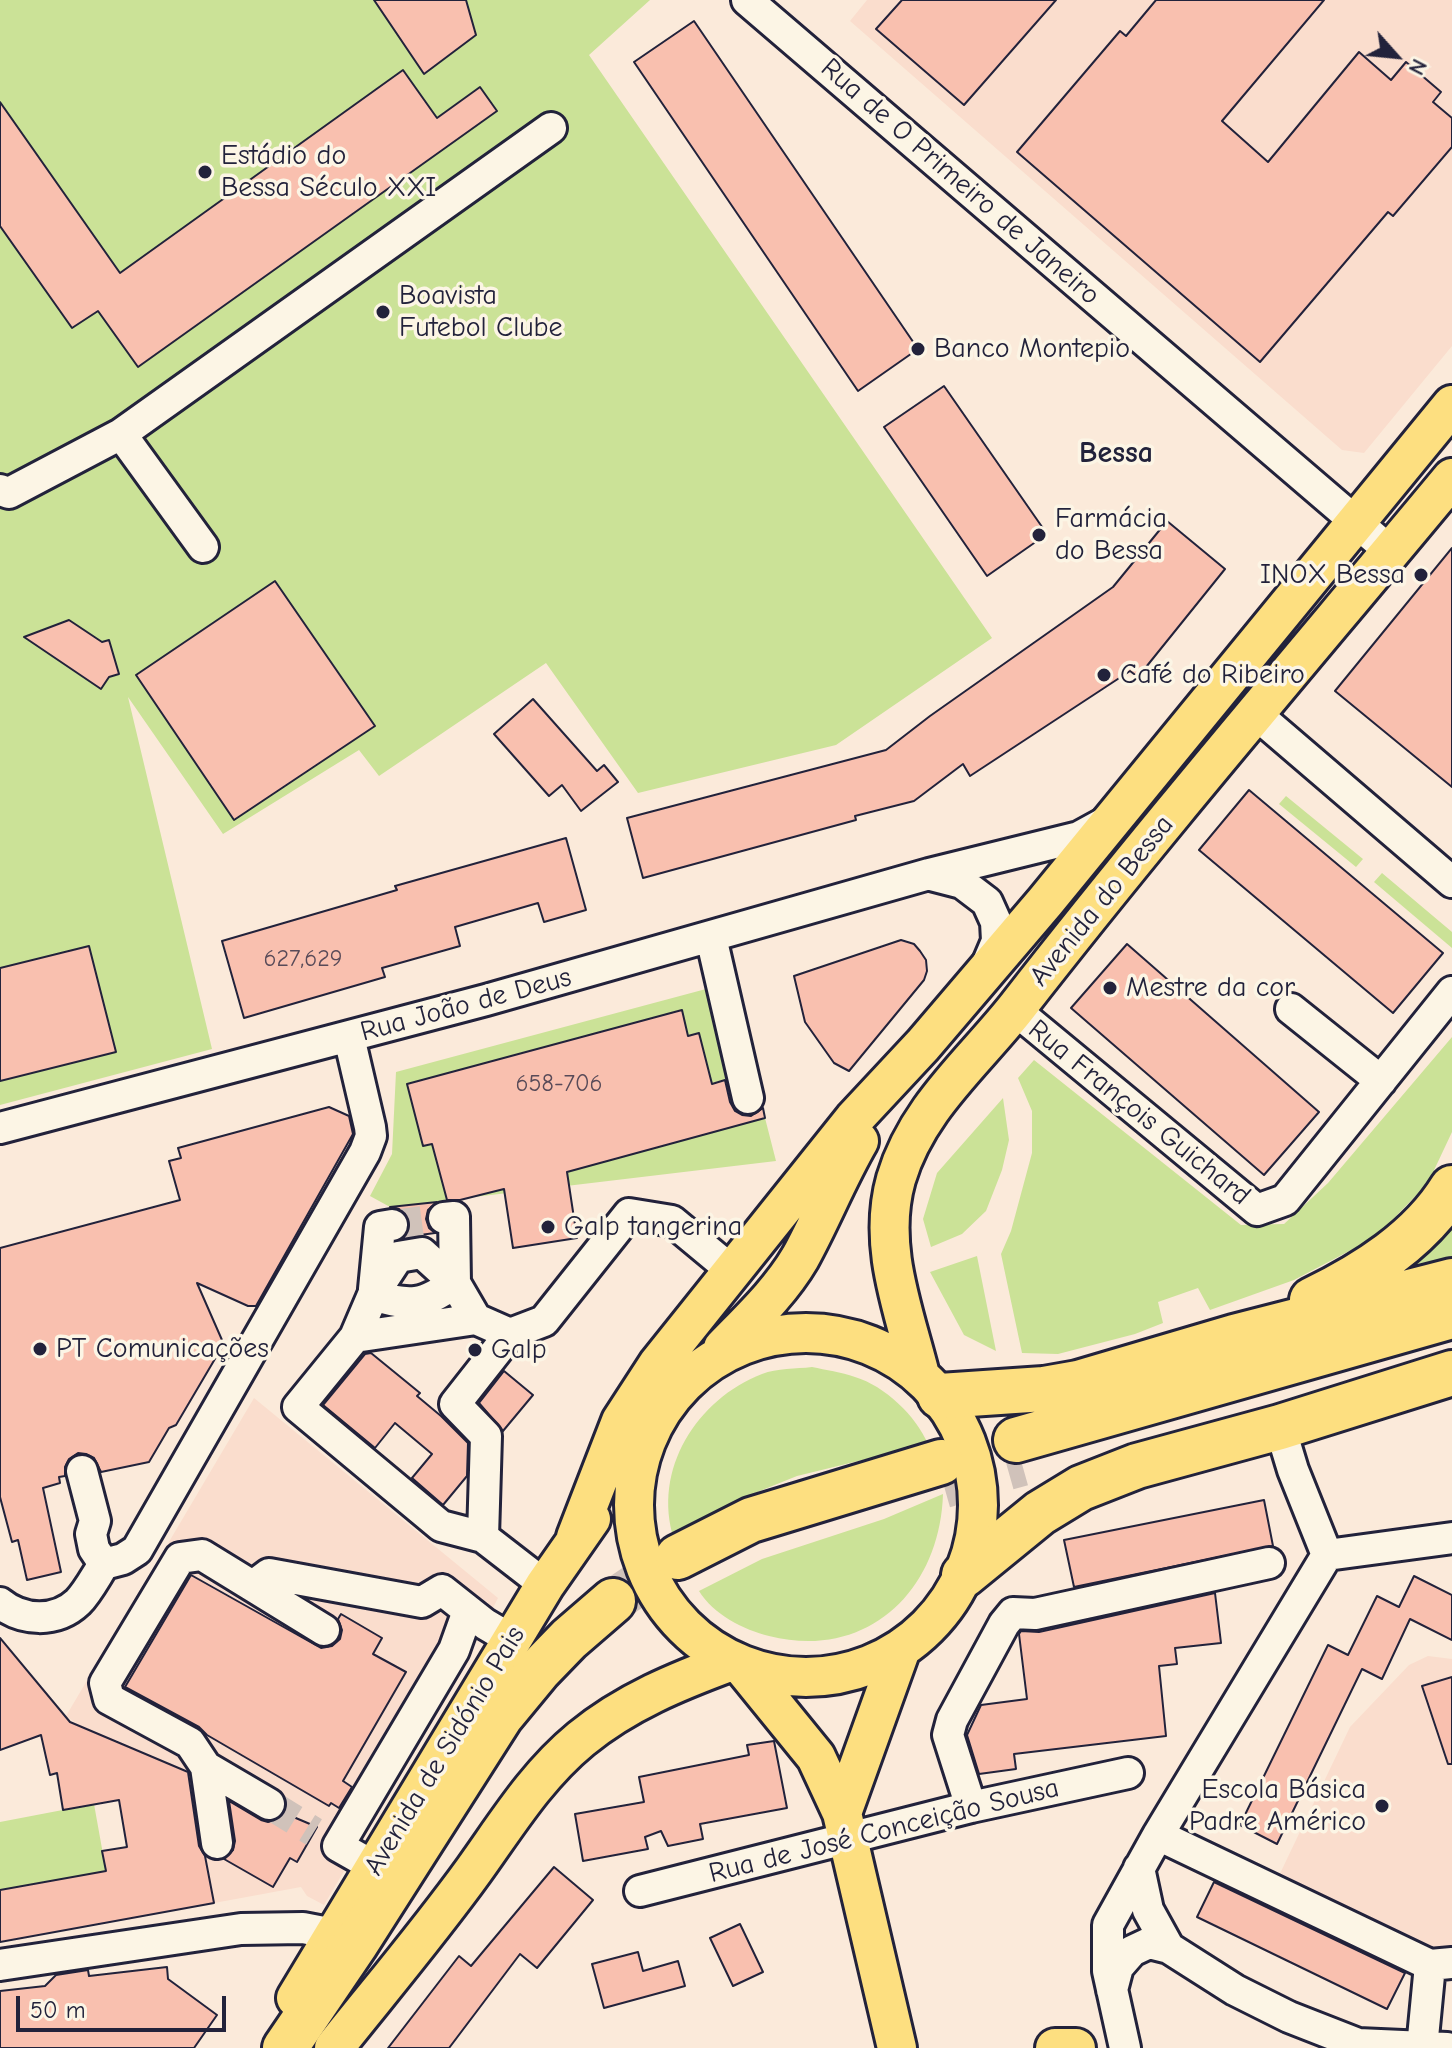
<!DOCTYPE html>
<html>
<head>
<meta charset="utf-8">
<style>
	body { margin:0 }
	#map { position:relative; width:1452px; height:2048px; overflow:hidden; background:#fbeada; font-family:"Comic Neue",sans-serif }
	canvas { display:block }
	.north { position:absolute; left:1356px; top:16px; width:80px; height:80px; -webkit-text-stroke:6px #fcf5e5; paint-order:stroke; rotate:117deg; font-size:22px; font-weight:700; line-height:32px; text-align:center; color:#22223b }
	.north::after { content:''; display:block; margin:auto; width:28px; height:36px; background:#22223b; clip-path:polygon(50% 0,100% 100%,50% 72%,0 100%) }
	.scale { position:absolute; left:16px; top:1996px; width:210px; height:36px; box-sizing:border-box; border:4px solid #22223b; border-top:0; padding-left:10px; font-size:24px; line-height:28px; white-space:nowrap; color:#22223b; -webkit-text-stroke:6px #fcf5e5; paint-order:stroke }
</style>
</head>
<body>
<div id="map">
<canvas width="1452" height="2048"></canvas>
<div class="north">N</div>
<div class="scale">50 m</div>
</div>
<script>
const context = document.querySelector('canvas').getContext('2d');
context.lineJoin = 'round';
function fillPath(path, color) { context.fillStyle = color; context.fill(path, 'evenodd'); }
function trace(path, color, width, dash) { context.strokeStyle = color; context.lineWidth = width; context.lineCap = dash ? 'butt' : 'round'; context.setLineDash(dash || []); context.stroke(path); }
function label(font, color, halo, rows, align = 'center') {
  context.font = font + ' "Comic Neue",sans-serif'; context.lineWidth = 7; context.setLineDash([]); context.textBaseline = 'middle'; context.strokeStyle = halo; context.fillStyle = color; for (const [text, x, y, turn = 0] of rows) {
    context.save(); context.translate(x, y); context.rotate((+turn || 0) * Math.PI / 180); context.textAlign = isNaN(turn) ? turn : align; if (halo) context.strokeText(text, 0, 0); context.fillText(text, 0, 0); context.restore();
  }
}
fillPath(new Path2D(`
	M867,0H1452V346L1364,453L1342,450L850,21Z
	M254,1398L498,1598L455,1683L324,1905L307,1896L301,1887L214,1903L191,1773L80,1726L66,1716Z
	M1428,1656L1452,1659V1946L1424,1950L1275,1884L1350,1727L1409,1665Z`), '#faddcd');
fillPath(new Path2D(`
	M0,0H650L589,55L992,638L836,745L638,793L546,663L379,776L359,750L223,834L128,697L212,1049L0,1105Z
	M1286,796L1363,859L1356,867L1279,804Z
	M1382,873L1452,932V948L1374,882Z
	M706,989L730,1078L702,1086L708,1069L699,1034L688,1036L682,1011L414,1110L423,1146L432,1144L443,1186L474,1197L765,1118L776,1161L390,1207L370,1196L392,1154L396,1072Z
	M1452,1037V1132L1428,1183L1376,1237L1294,1280L1210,1310L1198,1288L1158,1302L1163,1323L1135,1334L1058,1354L1022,1353L1001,1254L1011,1231L1032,1153V1111L1018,1078L1034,1060L1241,1225L1284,1224L1328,1183Z
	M1003,1098L1009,1140L1002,1170L986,1211L962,1234L931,1247L923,1219L937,1173Z
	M1452,1215V1262L1404,1278L1402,1267Z
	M977,1256L996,1351L964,1335L930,1272Z
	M812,1367C826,1370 841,1372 855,1377C885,1386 916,1416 928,1444L797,1476L735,1501L674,1539C652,1470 697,1399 762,1374C777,1368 796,1369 812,1367Z
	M943,1494C940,1591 867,1661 769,1636C744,1630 713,1614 699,1591L762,1559L884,1519Z
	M94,1804L106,1871L0,1890V1822Z`), '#cbe297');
const building = new Path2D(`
	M374,0H466L476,35L424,74Z
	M902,0H1056L964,105L876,29Z
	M1156,0H1324L1222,121L1268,162L1359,52L1391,80L1406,62L1441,92L1433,102L1452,118V147L1393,216L1388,212L1260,362L1017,152L1120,31L1126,36Z
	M694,21L918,349L858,391L634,62Z
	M403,70L437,118L480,87L497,111L138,367L98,311L72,328L0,226V102L120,273Z
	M944,386L1047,534L987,576L884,427Z
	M1167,521L1225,569L1138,677L1130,671L970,776L963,764L914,801L855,816L856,820L643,878L627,818L886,750L930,716L1113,587Z
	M1452,548V787L1335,691Z
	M275,581L375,726L234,820L136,675Z
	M69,620L102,642L109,640L119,674L109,677L101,689L24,637Z
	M533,699L597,771L604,765L618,782L581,811L562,785L549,796L494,734Z
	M1249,790L1443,953L1393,1013L1199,850Z
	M566,838L586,910L544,922L538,903L455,927L460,946L382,968L385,977L244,1018L222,941L397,890L395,886Z
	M901,940L914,944L920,951L926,960L927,971L924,980L849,1071L834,1063L805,1022L794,976Z
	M1127,944L1319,1112L1264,1175L1071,1008Z
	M89,946L116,1052L0,1081V968Z
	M682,1010L688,1036L699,1033L712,1084L725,1080L730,1102L735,1111L742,1115L751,1116L763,1108L765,1118L567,1172L577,1238L513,1248L504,1189L460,1200H447L432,1144L423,1146L407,1084Z
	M329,1107L349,1116L353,1134L256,1306H248L197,1283L222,1340V1347L176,1425L169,1428L149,1462L101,1472L94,1458L86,1454L78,1453L69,1459L65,1467V1476L59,1477L60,1483L43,1488L61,1572L27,1580L18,1540L12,1542L0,1497V1248L180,1200L169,1161L181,1158L178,1148Z
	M437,1202L428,1210L426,1219L429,1228L435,1233L405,1237L410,1223L406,1214L399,1209L390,1207Z
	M371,1353L420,1393L417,1396L441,1416L468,1443L467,1476L443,1505L412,1478L432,1454L395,1423L375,1448L323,1405L365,1354Z
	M504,1371L533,1395L503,1431L479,1403Z
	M1264,1500L1273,1546L1074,1587L1064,1540Z
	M191,1575L321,1648L332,1646L340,1639L342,1630L338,1619L341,1614L382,1638L373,1654L406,1672L343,1781L352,1787L339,1808L331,1803L329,1806L207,1735L199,1727L125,1687Z
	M1414,1576L1452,1595V1640L1410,1619L1382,1679L1362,1669L1277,1844L1240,1825L1328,1645L1348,1655L1377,1596L1399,1607Z
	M1215,1593L1221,1643L1175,1648L1177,1664L1159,1666L1166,1736L1014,1754L1016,1769L979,1774L967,1735L981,1705L1027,1699L1019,1634L1021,1631L1039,1632Z
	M0,1638L70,1722L188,1772L199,1846L205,1856L214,1903L0,1942V1890L106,1871L102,1851L127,1847L119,1800L63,1810L57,1773L50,1775L41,1735L0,1750Z
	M1452,1677V1764H1448L1422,1686Z
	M774,1741L787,1808L700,1824L703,1839L668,1846L661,1831L645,1837L648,1849L583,1861L575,1814L644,1802L639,1777L749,1755L747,1745Z
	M229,1801L261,1820L268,1822L277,1820L284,1813L317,1827L297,1862L290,1858L273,1887L224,1859L233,1850L235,1841Z
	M554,1867L593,1900L537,1968L520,1954L449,2048H388L459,1956L471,1966Z
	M1214,1882L1405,1973L1387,2009L1197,1917Z
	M740,1924L763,1972L733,1986L710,1938Z
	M638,1952L643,1971L678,1961L685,1986L604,2008L592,1964Z
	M167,1967L168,1979L217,2015L194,2048H0V1991L45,1986L56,1975L88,1970L89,1976Z`);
fillPath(building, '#f9c0af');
trace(building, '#22223b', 2);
trace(new Path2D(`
	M392,1225L444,1218
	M269,1804L314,1832`), '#d0c2ba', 30, [30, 15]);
trace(new Path2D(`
	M944,1486L1022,1464
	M613,1601L678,1557`), '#d0c2ba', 44, [44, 22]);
const minor = new Path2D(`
	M747,0L1391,552
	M121,434L203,547
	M0,490L9,493L121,434L551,128
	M1256,714L1452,882
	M931,875L962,883L987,902L996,922L997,941L986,967
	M711,937L748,1098
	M1291,1009L1381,1081
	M1015,1010L1257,1210L1285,1200L1452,992
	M0,1128L486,1000L929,874L1079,837L1110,820
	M444,1218L454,1217L455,1283
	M374,1289L380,1227L392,1225
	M373,1295C411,1307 423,1305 455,1283
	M355,1337L373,1295L398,1257L422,1253L455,1283L476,1319
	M1280,1427L1293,1470L1327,1555
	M82,1471L95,1521L91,1534L94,1549L104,1564
	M483,1537L441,1526L298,1407L355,1337L476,1319L510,1334
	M1327,1555L1452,1538
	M545,1585L483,1537L486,1436L455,1404L510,1334L544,1321L629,1214L672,1221L731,1270
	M253,1586L269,1574L422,1602L442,1590L485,1624L512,1640
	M0,1603C22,1621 56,1623 78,1602C88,1592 96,1576 104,1564L123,1559L137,1550L365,1152L371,1136L370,1127L349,1037
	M206,1767L217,1843
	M269,1804L206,1767L190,1743L109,1699L105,1683L180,1558L202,1555L324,1630
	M971,1807L948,1735L952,1720L1004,1624L1013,1613L1035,1614L1269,1563
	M1158,1835L1430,1965L1452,1963
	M375,1867L338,1846L454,1650L468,1611
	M1139,1868L1148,1910L1169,1948
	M640,1891L971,1807L1128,1773
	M0,1965L241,1929L303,1928L334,1934
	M1112,1990L1118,1967L1132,1951L1149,1943L1169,1948L1235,1990L1289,2017L1358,2044L1447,2048
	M1125,2048L1108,1971V1925L1158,1835L1327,1555
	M1422,2048L1430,1965`);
const major = new Path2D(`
	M634 1505a172 172 0 1 1 344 0a172 172 0 1 1-344 0Z
	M723,1348C750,1320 780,1292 800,1258C821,1220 837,1179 859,1141
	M920,1375C904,1311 877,1246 896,1179C917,1108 973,1063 1017,1007C1157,827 1306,654 1452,478
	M576,1537L621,1421L658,1364L854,1119L923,1045L1045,902L1452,405
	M742,1666L816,1757L842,1813L897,2048
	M842,1813L901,1649
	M296,1998L545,1585L591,1519
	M334,2048C381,1989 430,1931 474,1870C507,1824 536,1776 581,1739C626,1702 678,1681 732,1661
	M1055,2048H1076`);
const highway = new Path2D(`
	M1312,1300C1365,1274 1420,1240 1452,1188
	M940,1396L1044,1389L1078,1383L1234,1337L1452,1281
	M1016,1440L1452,1316
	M678,1557L751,1520L941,1462
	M964,1575L1040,1513L1081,1488L1137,1466L1280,1427L1452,1373
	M285,2048L355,1945L501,1716L539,1670L569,1639L613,1601`);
trace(minor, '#22223b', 36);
trace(major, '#22223b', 44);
trace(highway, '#22223b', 50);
trace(minor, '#fcf5e5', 30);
trace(major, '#fddf80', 38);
trace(highway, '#fddf80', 44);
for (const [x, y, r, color] of [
	[205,172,8,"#22223b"],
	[383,312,8,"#22223b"],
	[918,349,8,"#22223b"],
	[1039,535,8,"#22223b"],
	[1421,575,8,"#22223b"],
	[1104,675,8,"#22223b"],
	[1110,988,8,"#22223b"],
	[548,1227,8,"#22223b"],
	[40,1349,8,"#22223b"],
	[475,1350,8,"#22223b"],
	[1382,1806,8,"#22223b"]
]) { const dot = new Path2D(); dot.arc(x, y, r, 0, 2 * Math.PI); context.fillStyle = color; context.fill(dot); trace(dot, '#fcf5e5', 3); }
label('24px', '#584a58', null, [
	["627,629",303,959],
	["658-706",559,1084]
]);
label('28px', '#22223b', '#fcf5e5', [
	["Estádio do",221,156],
	["Bessa Século XXI",221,188],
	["Boavista",399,296],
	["Futebol Clube",399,328],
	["Banco Montepio",934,349],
	["Farmácia",1055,519],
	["do Bessa",1055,551],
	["INOX Bessa",1405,575,"right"],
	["Café do Ribeiro",1120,675],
	["Mestre da cor",1126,988],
	["Galp tangerina",564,1227],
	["PT Comunicações",56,1349],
	["Galp",491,1350],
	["Escola Básica",1366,1790,"right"],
	["Padre Américo",1366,1822,"right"]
], 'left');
label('28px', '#22223b', '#fcf5e5', [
	["Rua de O Primeiro de Janeiro",960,182,41],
	["Avenida do Bessa",1102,901,-51],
	["Rua João de Deus",466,1005,-15],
	["Rua François Guichard",1139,1113,39],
	["Avenida de Sidónio Pais",445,1751,-59],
	["Rua de José Conceição Sousa",884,1831,-14]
]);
label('bold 30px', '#22223b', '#fcf5e5', [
	["Bessa",1116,454]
]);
</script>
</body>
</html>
